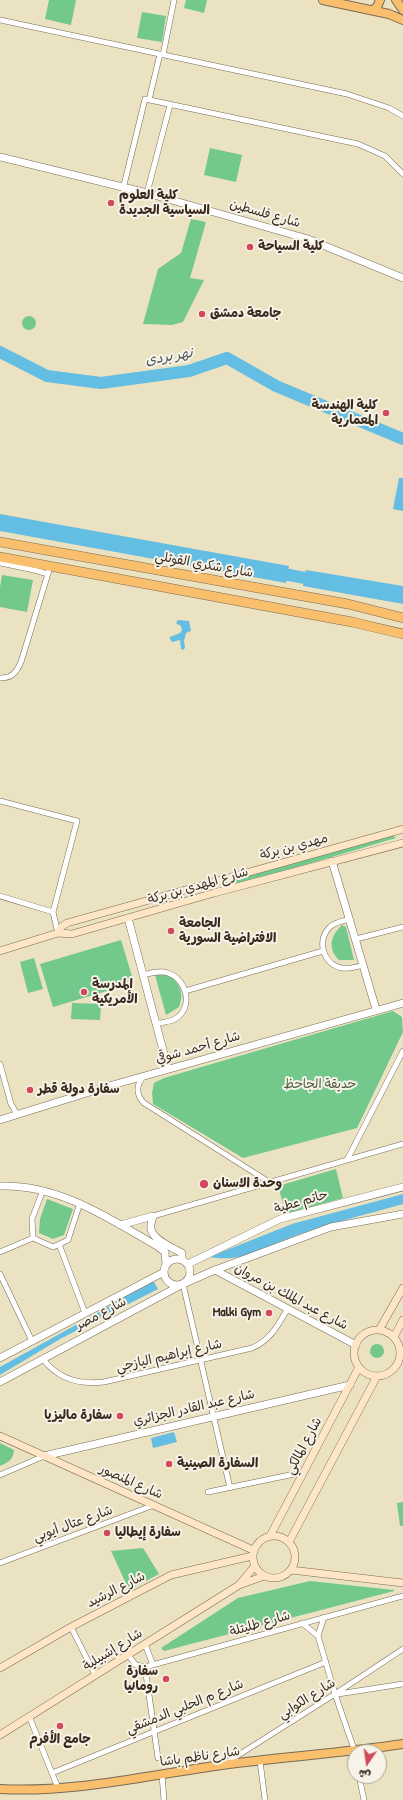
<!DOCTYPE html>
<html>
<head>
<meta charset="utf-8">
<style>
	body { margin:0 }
	#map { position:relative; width:403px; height:1800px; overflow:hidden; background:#ebe2c1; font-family:"Patrick Hand","Playpen Sans Arabic",sans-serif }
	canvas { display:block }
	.north { position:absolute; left:347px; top:1744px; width:40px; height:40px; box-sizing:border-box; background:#f7f3e8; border:1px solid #aca397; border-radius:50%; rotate:193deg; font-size:11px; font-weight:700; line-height:16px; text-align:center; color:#3b2a1e }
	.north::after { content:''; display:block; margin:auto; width:14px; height:18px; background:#d1495b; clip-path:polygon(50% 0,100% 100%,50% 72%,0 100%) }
</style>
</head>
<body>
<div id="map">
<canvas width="403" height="1800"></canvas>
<div class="north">ش</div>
</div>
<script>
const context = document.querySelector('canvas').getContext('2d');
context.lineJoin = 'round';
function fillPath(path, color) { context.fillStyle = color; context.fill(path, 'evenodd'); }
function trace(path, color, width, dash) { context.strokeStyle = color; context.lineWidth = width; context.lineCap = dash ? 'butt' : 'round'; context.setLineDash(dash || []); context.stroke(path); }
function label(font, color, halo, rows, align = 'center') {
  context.font = font + ' "Patrick Hand","Playpen Sans Arabic",sans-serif'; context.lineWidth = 4; context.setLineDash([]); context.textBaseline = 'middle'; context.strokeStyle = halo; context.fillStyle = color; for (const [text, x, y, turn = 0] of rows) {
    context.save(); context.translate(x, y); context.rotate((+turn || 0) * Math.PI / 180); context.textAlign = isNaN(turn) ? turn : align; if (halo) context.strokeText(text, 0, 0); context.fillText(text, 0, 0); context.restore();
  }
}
fillPath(new Path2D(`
	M49,0H76L71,25L45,19Z
	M186,0H207L204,13L184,8Z
	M142,12L166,16L162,42L137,38Z
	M210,148L242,155L236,182L204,175Z
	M191,219L206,222L190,278L204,280L183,322L172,325L143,324L158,269L181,253Z
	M22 323a7 7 0 1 1 14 0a7 7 0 1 1-14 0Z
	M2,575L33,580L27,612L0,607V587Z
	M391,834L396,838L237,885L235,879Z
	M342,925L346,927L354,960H339C327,948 331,935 342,925Z
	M121,940L134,983L53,1007L40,964Z
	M34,958L43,989L28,993L20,962Z
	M160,974L171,976C181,986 184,994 179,1007L166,1015L155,975Z
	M72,1003L101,1004L100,1020L71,1019Z
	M393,1011L402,1017L403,1032L357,1128L243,1158L153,1104L152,1093L154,1083L164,1078Z
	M336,1169L343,1198L286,1214L278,1186Z
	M47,1199L73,1209L64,1235L53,1239L39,1233L40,1219Z
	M370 1351a7 7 0 1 1 14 0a7 7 0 1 1-14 0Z
	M0,1443L14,1450C13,1460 9,1462 0,1466Z
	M403,1502V1526H400L397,1503Z
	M143,1548L159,1574L129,1590L111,1551Z
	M310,1581L394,1590V1591L164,1651L161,1648L238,1598Z`), '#73c88c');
fillPath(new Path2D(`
	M399,478H403V511L393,509Z
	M0,514L289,566L286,583L0,531Z
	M306,570L403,586V604L303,586Z
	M178,620L189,621L191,631L186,633L184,641L185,648L183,650L181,649L180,640L172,642L170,639V637L180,633L182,630L181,626L176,623Z
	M403,1194V1204C367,1214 332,1223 297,1235C265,1247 245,1263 209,1257L292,1224Z
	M153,1280L158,1289L60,1339L0,1375V1367L99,1312Z
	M174,1432L177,1442L153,1448L151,1438Z`), '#64bde2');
trace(new Path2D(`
	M0,352L47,376L101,383L189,371L227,358L276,386L403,439
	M273,572L321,581`), '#64bde2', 12);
const minor = new Path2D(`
	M0,20L347,94L389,108L403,116
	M163,55L174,0
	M149,100L160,54
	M123,189L145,99L358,144L385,156L403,174
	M147,193L170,105
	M0,563L34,570L48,574
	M0,678C12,678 16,673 21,662L50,567
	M0,801L77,821L53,912L58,933
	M0,896L53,912
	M350,919C343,921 335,922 330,927C316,940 323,965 342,968C349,969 357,967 363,965
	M356,939L403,927
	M143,975C151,973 160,970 168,973C187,979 194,1008 175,1019C170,1022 162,1022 156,1024
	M185,991L323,951
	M0,1064L11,1104L17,1114
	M143,1077C136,1085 136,1095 144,1103L269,1182
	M347,1160L403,1051
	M43,1190L32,1219L33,1238L53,1247L68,1240L80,1203
	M153,1216L403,1144
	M59,1244L85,1313
	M0,1252L33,1238
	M0,1274L32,1341
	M183,1284L230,1488
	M43,1359C58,1379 79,1385 104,1382L252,1348C271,1340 278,1325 288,1308
	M0,1475L44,1456
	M208,1492L304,1472
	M0,1563L154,1505
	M324,1617L318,1636L335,1694L355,1752
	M302,1623L318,1636
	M71,1627L95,1675
	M145,1644L153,1665
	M128,1655L136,1665L145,1667L403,1596
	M145,1667L158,1758
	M338,1694L403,1684
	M29,1716L58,1788
	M260,1761L265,1800
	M226,1763L335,1694L403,1649
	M52,1773L326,1662
	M162,1775L164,1800
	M359,1776L364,1800`);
const tertiary = new Path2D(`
	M0,157L147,193L308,239L403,278
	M332,861L376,1009
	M128,918L168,1069
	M0,1120L109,1086L403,1003
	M0,1186C59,1184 108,1218 157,1246L165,1252L166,1265
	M120,1225L153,1216C152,1220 150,1225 151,1229C153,1240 173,1248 182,1253V1260
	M164 1272a13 13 0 1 1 26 0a13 13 0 1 1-26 0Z
	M188,1264L280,1219L403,1187
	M215,1270L356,1345
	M0,1358L164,1272
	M0,1382L183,1284L215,1270L331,1227L403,1214
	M44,1456L350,1385`);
const secondary = new Path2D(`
	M58,933L61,927L67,923L403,829
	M0,951L58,933L72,934L214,893L403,843
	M379,1330L403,1288
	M354 1353a23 23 0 1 1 46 0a23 23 0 1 1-46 0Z
	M394,1337L403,1320
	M0,1436L253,1550
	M253 1557a21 21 0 1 1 42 0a21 21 0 1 1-42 0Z
	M270,1536L359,1367
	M289,1542L377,1376
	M291,1570L403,1583
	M239,1585L254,1567
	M0,1668L71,1627L171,1575L252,1556
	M0,1735L239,1585L264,1576`);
const primary = new Path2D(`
	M323,0L389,14L403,20
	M396,0L403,10
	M373,10L377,7L380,0
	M0,1789C74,1793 149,1775 222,1765C283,1757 343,1753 403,1744`);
const trunk = new Path2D(`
	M0,542L348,604L403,618
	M0,557L352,622L403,634`);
trace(minor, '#796a57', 6);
trace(tertiary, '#796a57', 8);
trace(secondary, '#796a57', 8);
trace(primary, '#796a57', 10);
trace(trunk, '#796a57', 10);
trace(minor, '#fff', 5);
trace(tertiary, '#fff', 7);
trace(secondary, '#fde5c5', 7);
trace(primary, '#f9bf6d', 8);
trace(trunk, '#f9bf6d', 9);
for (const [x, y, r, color] of [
	[111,203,4,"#d1495b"],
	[250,247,4,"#d1495b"],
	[202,314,4,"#d1495b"],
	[386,413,4,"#d1495b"],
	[171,931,4,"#d1495b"],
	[84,992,4,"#d1495b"],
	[30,1090,4,"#d1495b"],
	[204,1184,5,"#d1495b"],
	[269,1313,4,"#d1495b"],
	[120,1416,4,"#d1495b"],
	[169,1464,4,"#d1495b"],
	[107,1533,4,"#d1495b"],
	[166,1679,4,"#d1495b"],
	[60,1726,4,"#d1495b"]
]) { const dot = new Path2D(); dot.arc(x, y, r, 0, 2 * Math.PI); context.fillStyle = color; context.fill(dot); trace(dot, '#f7f3e8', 1.5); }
label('bold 13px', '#3b2a1e', '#f7f3e8', [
	["كلية العلوم",119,196],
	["السياسية الجديدة",119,211],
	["كلية السياحة",258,247],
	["جامعة دمشق",210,314],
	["كلية الهندسة",378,406,"right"],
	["المعمارية",378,421,"right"],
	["الجامعة",179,924],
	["الافتراضية السورية",179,939],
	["المدرسة",92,985],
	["الأمريكية",92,1000],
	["سفارة دولة قطر",38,1090],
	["وحدة الاسنان",213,1184],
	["Malki Gym",261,1313,"right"],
	["سفارة ماليزيا",112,1416,"right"],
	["السفارة الصينية",177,1464],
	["سفارة إيطاليا",115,1533],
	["سفارة",158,1672,"right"],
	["رومانيا",158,1687,"right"],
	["جامع الأفرم",60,1740,"center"]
], 'left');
label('13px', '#3b2a1e', '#f7f3e8', [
	["شارع فلسطين",265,214,16],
	["شارع شكري القوتلي",204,565,10],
	["مهدي بن بركة",294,847,-15],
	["شارع المهدي بن بركة",198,886,-16],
	["شارع أحمد شوقي",198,1048,-16],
	["حاتم عطية",301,1202,-16],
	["شارع عبد الملك بن مروان",291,1297,28],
	["شارع مصر",101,1314,-28],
	["شارع إبراهيم اليازجي",169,1356,-13],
	["شارع عبد القادر الجزائري",194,1408,-13],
	["شارع المالكي",304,1446,-62],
	["شارع المنصور",131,1482,24],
	["شارع عتال أيوبي",73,1524,-20],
	["شارع الرشيد",116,1590,-27],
	["شارع طليتلة",260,1624,-16],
	["شارع إشبيلية",113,1650,-32],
	["شارع الكوابي",307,1699,-32],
	["شارع م الحلبي الدمشقي",185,1707,-22],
	["شارع ناظم باشا",200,1757,-8]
]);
label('13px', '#4c593f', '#f7f3e8', [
	["حديقة الجاحظ",320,1085]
]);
label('italic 14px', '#475659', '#f7f3e8', [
	["نهر بردى",169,357,-10]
]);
</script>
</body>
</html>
